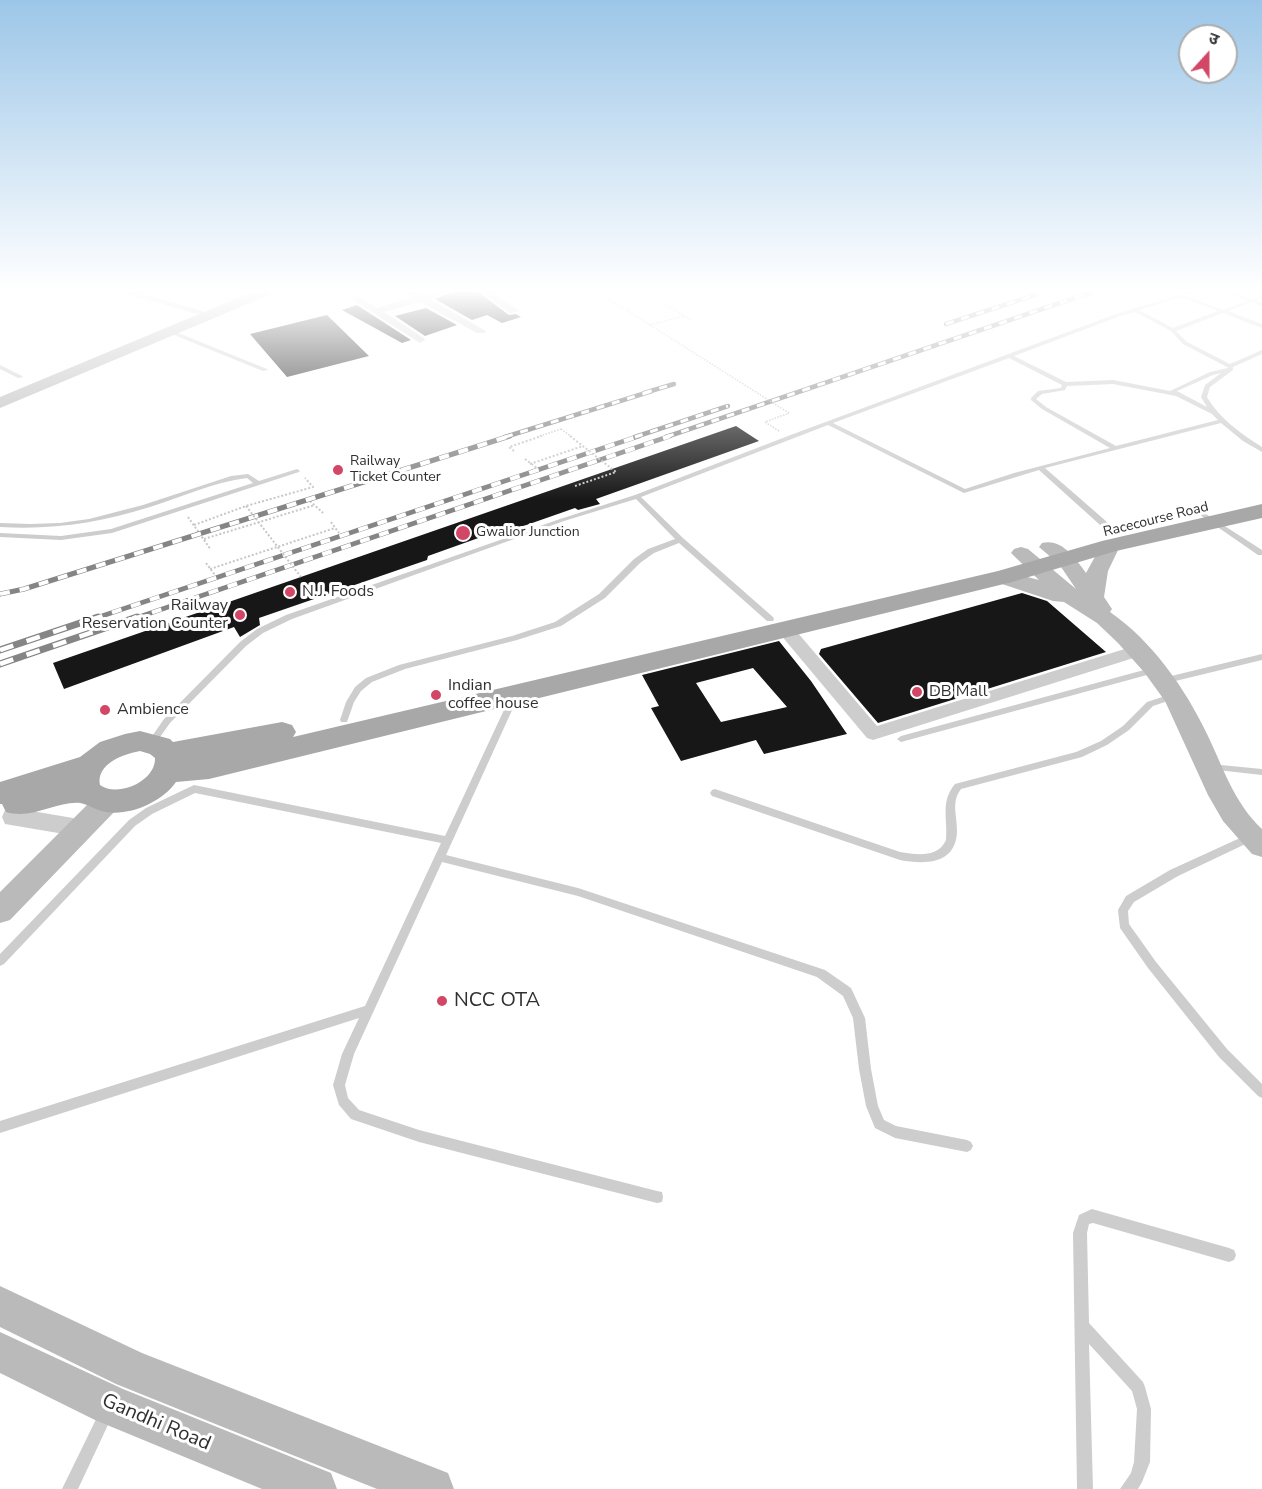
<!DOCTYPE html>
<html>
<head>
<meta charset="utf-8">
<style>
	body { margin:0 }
	#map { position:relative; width:1262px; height:1489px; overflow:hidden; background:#fff; font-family:"Nunito Sans","Noto Sans Devanagari",sans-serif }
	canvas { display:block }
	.north { position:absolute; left:1178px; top:24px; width:60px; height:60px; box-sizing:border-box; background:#fff; border:2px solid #acacac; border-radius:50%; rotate:21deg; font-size:16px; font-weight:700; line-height:24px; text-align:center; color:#303030 }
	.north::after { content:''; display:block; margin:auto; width:21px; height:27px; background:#d24765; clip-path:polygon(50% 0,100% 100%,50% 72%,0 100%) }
</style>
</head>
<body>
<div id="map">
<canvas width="1262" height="1489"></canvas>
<div class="north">उ</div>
</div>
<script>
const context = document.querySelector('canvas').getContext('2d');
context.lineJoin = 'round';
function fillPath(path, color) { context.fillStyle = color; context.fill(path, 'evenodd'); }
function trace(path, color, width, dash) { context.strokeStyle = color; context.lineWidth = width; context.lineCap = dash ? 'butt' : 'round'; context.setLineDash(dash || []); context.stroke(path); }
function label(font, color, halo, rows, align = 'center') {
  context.font = font + ' "Nunito Sans",sans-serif'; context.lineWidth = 6; context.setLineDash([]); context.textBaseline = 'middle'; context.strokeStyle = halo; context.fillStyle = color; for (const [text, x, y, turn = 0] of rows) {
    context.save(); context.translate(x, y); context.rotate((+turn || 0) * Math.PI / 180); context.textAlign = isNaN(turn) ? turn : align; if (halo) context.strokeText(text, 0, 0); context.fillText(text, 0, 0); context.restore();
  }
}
fillPath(new Path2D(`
	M452,292H478L509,315L516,314L521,317L502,323L487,315L472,320L435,299Z
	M357,305L411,340L402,343L342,310Z
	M426,308L457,325L425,336L395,316Z
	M327,315L369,356L287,377L250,334Z
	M736,426L759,441L596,499L600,504L578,510L575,508L515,529L512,526L428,556L427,560L259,618L260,625L240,637L234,627L64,689L53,663Z
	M1022,593L1047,601L1106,652L878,723L819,654L821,649Z
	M779,641L811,681L847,734L764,754L756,740L681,761L651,708L659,706L642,675ZM753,668L787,707L721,722L696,683Z`), '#171717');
trace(new Path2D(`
	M597,292L623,308
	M666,305L691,320
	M650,325L684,316
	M779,431L765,422L789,413
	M537,437L561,429`), '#c7c7c7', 1.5, [1.5, 1.5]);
trace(new Path2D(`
	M514,451L509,447L542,436
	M525,459L537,468
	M530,464L583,446
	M575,486L616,472
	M310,501L323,513
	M188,517L211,550
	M331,522L339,533
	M194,525L246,506L313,487L305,478
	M204,539L315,505
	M206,563L215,575
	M210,569L335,528`), '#c7c7c7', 2, [2, 2]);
fillPath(new Path2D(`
	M1189,292H1197L1186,296L1223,310L1248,301L1226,292H1232L1252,299L1262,295V299L1257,301L1262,302V306L1252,302L1228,311L1262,324V328L1223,313L1176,331L1187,342L1230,364L1262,350V354L1233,367V370L1210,387L1207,397C1220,419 1240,433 1262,447V452L1243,441L1221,423L1045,468L1115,529V533H1109L1039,470L964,493L828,425L641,497L683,538L773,617L774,619L773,621H767L679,543L654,553L640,563L605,598L561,626L517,640L405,669L372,682L361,691L354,702L347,722H341L340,720L346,702L355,687L366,678L399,665L512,636L555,622L599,594L634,559L648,549L675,539L636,499L564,521L292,619L263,633L246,646L170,723L155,744H149L148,742L164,719L240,642L257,629L286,615L560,519L635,495L788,436L1116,314ZM1181,297L1218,311L1173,328L1139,310ZM1135,312L1171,331L1183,344L1227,367L1228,368L1210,372L1170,391L1113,380L1066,382L1014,356L1120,316ZM1009,358L1062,385L1061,388L1038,391L1031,398V400L1042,409L1110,448L1014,473L965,489L833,423ZM1221,373L1205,385L1201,397L1207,407L1177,391L1213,375ZM1113,384L1176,396L1212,414L1218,420L1116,446L1046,407L1036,399L1042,394L1065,390L1067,386Z
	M171,330L267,369L268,370L263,371L169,333L168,332Z
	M0,365L22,376L23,377L18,378L0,369Z
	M297,469L300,471L299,472L112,533L61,540L0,537V533L61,536L111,529L253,483L247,478C214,482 182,497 150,507C98,523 54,530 0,527V523L30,524L60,523L89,519L143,505L231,476L248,474L259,481Z
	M1195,507L1262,550V555H1258L1193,510V508Z
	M1262,654V660L1163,684L1159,681L1163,678Z
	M1155,667L1158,668L1159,670L1158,672L901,742L897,739L901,736Z
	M515,692L519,695L446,855L578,888L825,970L851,988L865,1018L871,1069L878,1106L884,1120L896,1126L967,1140L971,1142L973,1146L971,1150L967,1152L895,1138L875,1128L866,1106L859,1069L853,1018L843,996L817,977L578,896L442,862L354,1054L345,1085L348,1098L359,1110L419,1130L657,1191L662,1192L663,1197L662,1202L657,1203L419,1142L351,1119L339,1105L333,1085L342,1054L359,1018L0,1133V1121L365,1006L441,843L195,793L152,814L135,826L4,964L0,966V954L129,820L146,808L194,785L445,836L511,695Z
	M1174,693L1177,694L1178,696L1177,698L1153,706L1129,730L1107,745L1082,757L961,789C951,802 957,815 957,830C957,864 926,865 900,860L712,796L710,793L712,790L715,789L900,852C917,855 938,858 946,840C948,818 940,802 955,784L1076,752L1101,741L1123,726L1147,702Z
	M1211,764L1262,769V775L1208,769L1206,767L1208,765Z
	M1251,833L1254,834L1256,837L1254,840L1178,876L1134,902L1128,911L1129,924L1156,962L1227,1049L1262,1084V1098L1258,1096L1219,1057L1148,968L1120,928L1118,910L1126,896L1170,870Z
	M1092,1209L1229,1248L1234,1250L1236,1255L1234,1260L1229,1262L1093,1223L1089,1224L1087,1233L1089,1323L1143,1382L1145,1387L1151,1409L1150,1462L1142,1482L1138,1489H1120L1131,1473L1134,1462L1137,1409L1132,1391L1089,1344L1093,1489H1077L1073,1233L1079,1215Z
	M107,1405L112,1407L114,1412L78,1489H62L102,1407Z`), '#cdcdcd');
fillPath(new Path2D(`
	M122,292H138L215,315L210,318Z
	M405,292H417L422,294L446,292L430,299L486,331L485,333H477L420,302L384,312L424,338L425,340L420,343L350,298L359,296L377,308L412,297Z
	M480,292H492L519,311L510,313Z
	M786,625L792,626L877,726L1131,647H1143L1145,651L1143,655L873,740L867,738L780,634L778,630Z`), '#cdcdcd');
fillPath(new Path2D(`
	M14,808L73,818L76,825L73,832L64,834L5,824L2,817L5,810Z`), '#cdcdcd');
fillPath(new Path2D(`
	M252,292H271L269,295L0,408V397Z
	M1110,540L1117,542L1120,546L1108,571L1104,597L1112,609L1110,612C1152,641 1185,688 1207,734C1223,767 1234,803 1262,829V857L1252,854L1223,821L1208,795L1165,701L1144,672L1118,643L1097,623L1064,602L1053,601L996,582L993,577L996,572L1004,571L1039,580L1011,553L1014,549L1021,547L1028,549L1076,589L1059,564L1039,547L1042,543C1062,538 1076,559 1086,573L1103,542Z
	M107,792L117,795L120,802L117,809L10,920L0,923V892L97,795Z
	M0,1286L142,1353L448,1473L454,1489H377L116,1384L0,1327Z
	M0,1332L123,1389L331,1473L337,1489H262L95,1420L0,1373Z`), '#bababa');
fillPath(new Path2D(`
	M1262,504V518L1116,551L1012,582L209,779L176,782C162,802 130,816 106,812C97,811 88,804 80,803C57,801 32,820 6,812L2,804H0V782L80,757L100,742L125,734L140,731L170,739L173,742L282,722L292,725L296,732L293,737L998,571L1102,541ZM140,751L150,754L155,758C156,781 118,798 100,785C96,764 123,754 140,751Z`), '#a8a8a8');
const railFar2 = new Path2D(`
	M946,324L1044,292
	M644,393L674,384
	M505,437L652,391
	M635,437L728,406
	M666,437L1092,292`);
const railFar1 = new Path2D(`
	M0,594L24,589L510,436
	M93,619L639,436
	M133,619L670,436`);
const rail = new Path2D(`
	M0,650L98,617
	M0,664L137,617`);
trace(railFar2, '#858585', 4.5);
trace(railFar1, '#858585', 5);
trace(rail, '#858585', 7);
trace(railFar2, '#fff', 3, [8]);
trace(railFar1, '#fff', 4, [10]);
trace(rail, '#fff', 4.5, [14]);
trace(new Path2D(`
	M623,308L789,413
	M561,429L572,437`), '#c7c7c7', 1.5, [1.5, 1.5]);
trace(new Path2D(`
	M570,436L616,472
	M246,506L301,577`), '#c7c7c7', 2, [2, 2]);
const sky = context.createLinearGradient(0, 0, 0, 500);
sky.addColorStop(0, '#9cc6e8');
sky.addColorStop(0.58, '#fff');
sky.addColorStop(1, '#ffffff00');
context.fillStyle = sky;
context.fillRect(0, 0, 1262, 500);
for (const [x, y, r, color] of [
	[338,470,6,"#d24765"],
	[463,533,8,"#d24765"],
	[290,592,6,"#d24765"],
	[240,615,6,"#d24765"],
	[917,692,6,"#d24765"],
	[436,695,6,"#d24765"],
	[105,710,6,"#d24765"],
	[442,1001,6,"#d24765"]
]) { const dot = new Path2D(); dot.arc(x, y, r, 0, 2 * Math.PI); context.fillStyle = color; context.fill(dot); trace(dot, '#fff', 2); }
label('14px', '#303030', '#fff', [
	["Railway",350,462],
	["Ticket Counter",350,478],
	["Gwalior Junction",476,533]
], 'left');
label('14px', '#303030', '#fff', [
	["Racecourse Road",1156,520,-14]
]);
label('16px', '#303030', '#fff', [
	["N.J. Foods",302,592],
	["Railway",228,606,"right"],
	["Reservation Counter",228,624,"right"],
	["Indian",448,686],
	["coffee house",448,704],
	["DB Mall",929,692],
	["Ambience",117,710]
], 'left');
label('20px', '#303030', '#fff', [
	["NCC OTA",454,1001]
], 'left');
label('20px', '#303030', '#fff', [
	["Gandhi Road",156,1423,23]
]);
</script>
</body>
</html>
